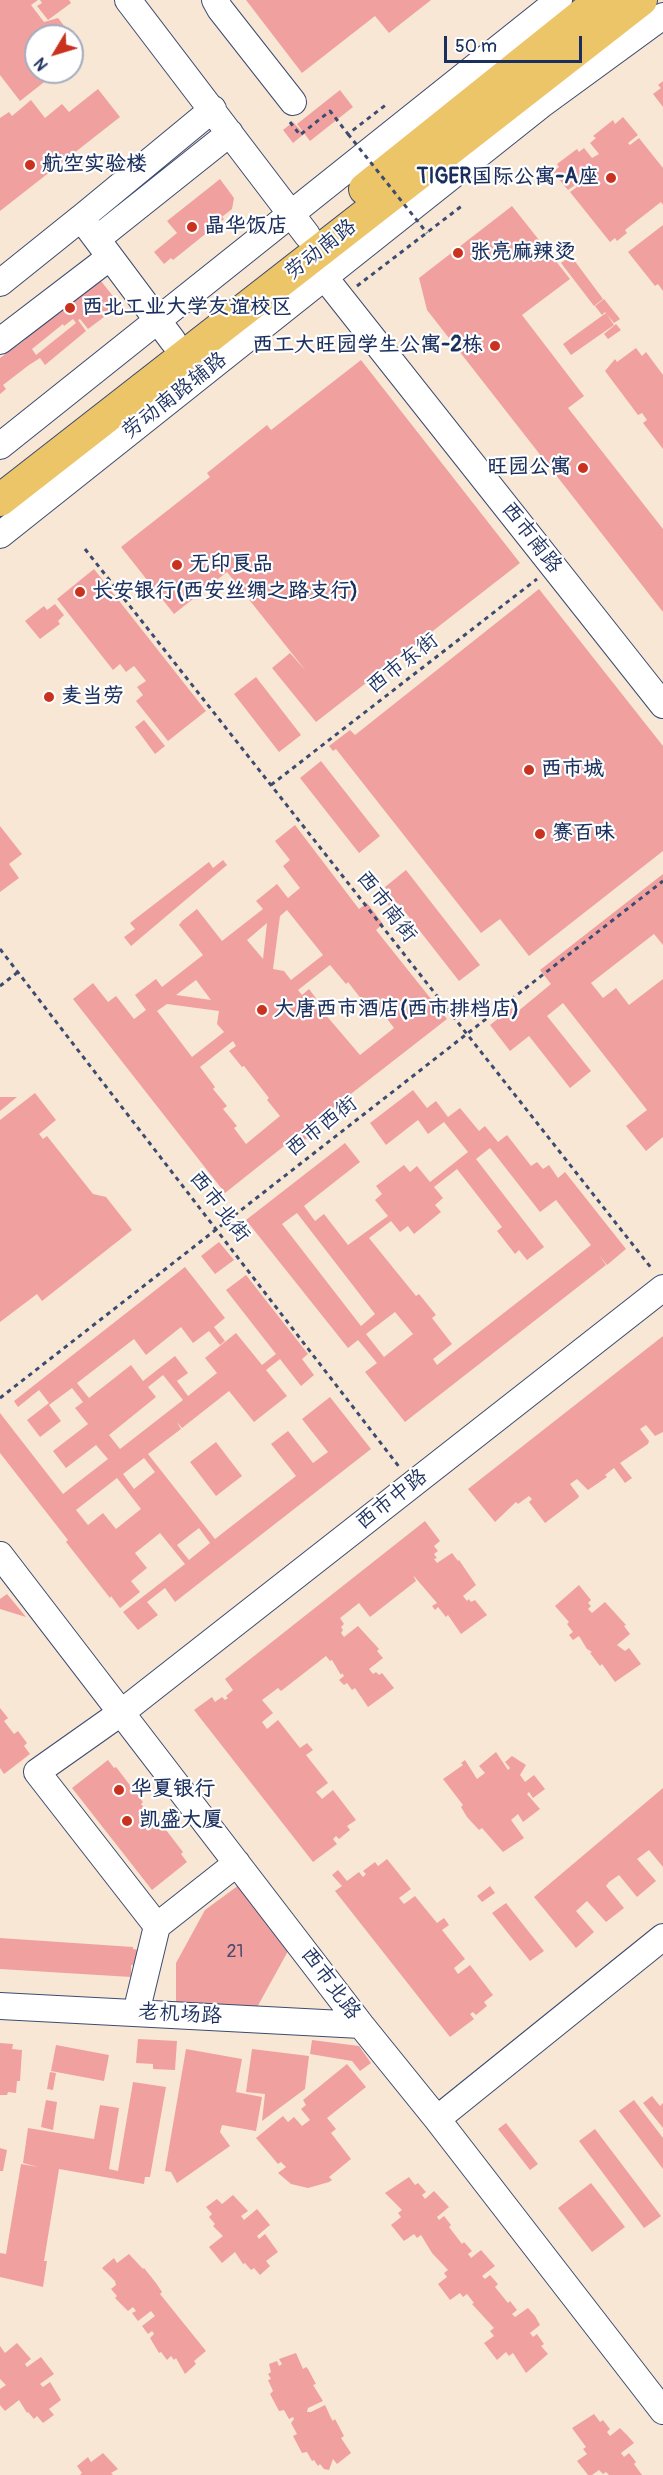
<!DOCTYPE html>
<html>
<head>
<meta charset="utf-8">
<style>
	body { margin:0 }
	#map { position:relative; width:663px; height:2475px; overflow:hidden; background:#f8e7d4; font-family:Pangolin,sans-serif }
	canvas { display:block }
	.north { position:absolute; left:24px; top:24px; width:60px; height:60px; box-sizing:border-box; background:#fff; border:2px solid #a4acbf; border-radius:50%; rotate:232deg; font-size:16px; font-weight:700; line-height:24px; text-align:center; color:#1b2f5e }
	.north::after { content:''; display:block; margin:auto; width:21px; height:27px; background:#c8321e; clip-path:polygon(50% 0,100% 100%,50% 72%,0 100%) }
	.scale { position:absolute; left:444px; top:36px; width:138px; height:27px; box-sizing:border-box; border:3px solid #1b2f5e; border-top:0; padding-left:8px; font-size:18px; line-height:21px; white-space:nowrap; color:#1b2f5e; -webkit-text-stroke:4px #fff; paint-order:stroke }
</style>
</head>
<body>
<div id="map">
<canvas width="663" height="2475"></canvas>
<div class="north">N</div>
<div class="scale">50 m</div>
</div>
<script>
const context = document.querySelector('canvas').getContext('2d');
context.lineJoin = 'round';
function fillPath(path, color) { context.fillStyle = color; context.fill(path, 'evenodd'); }
function trace(path, color, width, dash) { context.strokeStyle = color; context.lineWidth = width; context.lineCap = dash ? 'butt' : 'round'; context.setLineDash(dash || []); context.stroke(path); }
function label(font, color, halo, rows, align = 'center') {
  context.font = font + ' Pangolin,"LXGW WenKai TC",sans-serif'; context.lineWidth = 4.5; context.setLineDash([]); context.textBaseline = 'middle'; context.strokeStyle = halo; context.fillStyle = color; for (const [text, x, y, turn = 0] of rows) {
    context.save(); context.translate(x, y); context.rotate((+turn || 0) * Math.PI / 180); context.textAlign = isNaN(turn) ? turn : align; if (halo) context.strokeText(text, 0, 0); context.fillText(text, 0, 0); context.restore();
  }
}
fillPath(new Path2D(`
	M0,0H38L31,5L44,22L58,18L84,52L72,61V36H36V72H57L20,101L0,75Z
	M40,0H69L71,3L48,20L37,6L42,3Z
	M246,0H431L389,33L375,16L302,73Z
	M663,81V107L653,94L661,88L658,85Z
	M98,89L120,117L0,211V118L9,112L12,116L31,100L45,118L62,104L69,112Z
	M340,90L353,107L310,141L297,124Z
	M623,117L638,135L628,143L630,145L639,138L663,168V205L661,202L625,230L627,233L617,241L615,238L610,242L570,192L577,187L575,185L568,190L553,172L559,167L557,164L577,149L579,152L584,148L592,158L599,154L590,143L596,138L593,136L613,120L615,124Z
	M293,122L304,134L293,143L283,130Z
	M220,179L234,198L232,209L222,217L224,219L173,260L171,258L164,264L154,252L177,233L167,221Z
	M512,206L570,279L522,315L584,396L568,408L663,529V612L427,310L419,278Z
	M663,225V291L658,284L655,286L628,252Z
	M571,256L603,299L594,306L561,263Z
	M97,276L120,305L88,329L80,319L78,320L86,331L45,365L40,358L29,365L3,385L6,389L0,394V358L25,340L22,335ZM73,319L76,323L36,355L32,349L63,324L64,326Z
	M604,299L620,319L614,323L605,312L602,315L595,306Z
	M606,313L614,325L571,355L563,344Z
	M616,324L621,330L608,339L604,334Z
	M636,348L642,356L646,352L663,375V449L643,423L647,420L642,413L638,415L605,371L615,359L617,362Z
	M361,360L520,563L316,722L272,668L290,653L306,671L227,572L174,614L121,547L210,477L207,473L267,425L271,430Z
	M94,569L206,711L168,741L136,701L143,695L137,687L146,681L134,666L126,672L120,664L113,670L57,599Z
	M539,589L663,746V851L529,956L500,919L481,933L336,749L333,751L329,746L350,730L355,735Z
	M55,604L64,615L58,621L60,624L40,639L25,621L44,606L47,610Z
	M256,677L301,735L279,752L234,694Z
	M144,720L165,746L155,754L135,727Z
	M321,761L380,836L359,853L300,778Z
	M295,825L359,909L367,903L371,908L383,924L376,930L447,1019L311,1125L316,1132L303,1141L298,1135L225,1193L73,999L93,983L108,1002L116,996L134,1019L146,1010L135,995L156,979L162,987L203,955L179,925L182,921L197,909L222,941L263,909L256,901L277,884L288,898L300,888L283,866L290,860L275,841ZM287,910L323,955L291,980L284,971L273,969L280,916ZM267,923L263,959L247,940ZM330,965L346,984L348,982L362,1000L366,998L379,1015L382,1012L394,1028L360,1055L319,1007L321,1005L309,989L302,995L298,990ZM196,980L211,1000L176,995ZM167,1004L219,1011L217,1024L224,1032L192,1057L157,1011ZM233,1041L236,1046L229,1051L242,1067L244,1066L269,1098L267,1100L280,1116L246,1144L234,1128L237,1126L223,1109L227,1106L213,1089L215,1087L200,1067Z
	M0,826L22,854L9,864L19,878L0,892Z
	M223,860L227,865L131,946L124,937L135,929L130,923L209,862L213,868Z
	M406,870L480,965L459,981L398,903L391,909L384,899L390,894L385,887Z
	M663,874V945L654,934L591,983L603,998L616,988L629,1005L663,979V1137L646,1151L626,1126L647,1110L563,1003L547,1016L591,1071L570,1088L529,1036L510,1051L490,1025L513,1007L517,1012L551,984L540,970Z
	M413,1090L427,1108L436,1101L448,1117L460,1108L479,1131L485,1126L498,1142L507,1135L531,1166L537,1162L543,1169L549,1165L558,1178L565,1172L626,1249L607,1265L599,1255L606,1265L405,1422L365,1372L377,1363L358,1340L348,1348L246,1220L345,1143L360,1162L304,1206L315,1221L324,1214L348,1245L388,1216L375,1200L382,1194L376,1186L404,1165L410,1172L417,1166L430,1182L468,1152L444,1122L428,1134L418,1120L386,1145L370,1123ZM490,1148L540,1212L556,1200L591,1245L437,1365L433,1359L452,1344L432,1318L436,1315L419,1294L416,1296L369,1238L391,1221L400,1232L408,1226L414,1234L441,1212L435,1205L443,1198L434,1187L457,1169L502,1227L497,1231L515,1254L519,1250L527,1260L544,1247L476,1159ZM297,1213L375,1314L361,1326L282,1224ZM395,1312L413,1334L384,1357L366,1334Z
	M35,1093L56,1120L39,1134L43,1139L47,1136L93,1194L106,1197L132,1230L42,1301L37,1294L0,1322V1120Z
	M0,1097H17L0,1111Z
	M219,1242L234,1260L215,1274L201,1256Z
	M185,1267L225,1318L214,1327L225,1341L220,1345L209,1331L193,1343L181,1327L146,1355L134,1339L77,1383L89,1398L131,1365L143,1381L175,1356L188,1373L177,1381L188,1396L217,1373L205,1358L236,1333L262,1365L276,1354L226,1290L246,1275L308,1354L302,1359L314,1375L301,1386L280,1359L266,1370L287,1396L254,1422L229,1391L182,1428L177,1422L181,1429L148,1454L215,1539L296,1476L271,1444L288,1431L313,1463L328,1452L302,1419L330,1397L371,1449L175,1602L165,1588L147,1602L158,1615L138,1630L123,1612L185,1564L160,1533L135,1553L147,1568L131,1581L140,1592L120,1608L111,1596L110,1598L66,1542L68,1540L0,1453V1413L63,1494L77,1483L108,1459L96,1445L66,1468L53,1451L88,1424L75,1408L83,1402L72,1388L49,1405L61,1421L40,1437L27,1420L49,1403L39,1390L18,1407L14,1401ZM163,1375L183,1400L120,1449L109,1435L156,1397L148,1387ZM144,1458L155,1472L134,1489L123,1474ZM117,1478L141,1509L116,1529L103,1513L88,1525L76,1510ZM199,1528L210,1543L189,1560L177,1545Z
	M663,1336V1432L655,1436L646,1425L640,1429L649,1441L648,1444L620,1463L632,1478L625,1483L614,1468L605,1475L607,1477L588,1490L577,1479L570,1484L579,1496L578,1498L545,1523L529,1502L532,1499L529,1496L518,1504L516,1502L495,1522L468,1489Z
	M216,1442L242,1476L216,1496L190,1462Z
	M425,1521L440,1541L434,1546L438,1551L434,1554L437,1558L434,1559L437,1563L452,1553L458,1561L459,1560L476,1585L463,1596L467,1601L469,1599L471,1602L475,1600L487,1615L461,1634L448,1615L446,1617L438,1607L435,1610L432,1606L437,1603L413,1575L416,1581L370,1617L359,1603L340,1618L344,1624L341,1627L343,1630L341,1633L344,1637L358,1626L379,1649L377,1651L383,1658L369,1669L373,1674L376,1672L379,1675L382,1673L394,1688L368,1707L355,1688L352,1690L347,1683L344,1685L339,1680L344,1676L342,1673L341,1675L332,1660L330,1661L326,1656L281,1691L278,1688L262,1700L273,1713L262,1722L267,1729L278,1720L300,1748L307,1743L313,1750L306,1755L328,1783L316,1792L322,1799L333,1790L356,1820L347,1826L350,1830L339,1839L336,1836L333,1839L337,1844L313,1862L194,1710L212,1697L215,1702L222,1697L225,1700L228,1698L226,1696L233,1690L225,1679Z
	M579,1585L591,1600L588,1603L591,1606L588,1609L592,1613L605,1602L626,1625L624,1626L630,1634L617,1645L625,1651L629,1648L641,1664L615,1682L602,1664L600,1666L590,1653L592,1652L587,1649L579,1636L573,1640L569,1635L573,1632L567,1624L569,1622L555,1606Z
	M7,1594L26,1617L0,1609V1599Z
	M0,1708L8,1718L4,1721L14,1734L18,1731L27,1743L24,1746L30,1754L4,1774L0,1768Z
	M496,1752L508,1770L510,1768L505,1762L512,1756L526,1765L520,1775L525,1782L534,1775L545,1789L533,1798L529,1792L527,1794L540,1809L523,1822L518,1814L511,1820L524,1838L503,1852L482,1828L479,1830L467,1817L461,1807L463,1805L443,1779L463,1765L461,1763L465,1760L477,1779L485,1773L479,1766Z
	M108,1760L114,1768L116,1767L143,1802L141,1804L153,1819L156,1817L183,1852L181,1854L187,1862L152,1890L72,1788Z
	M663,1788V1867L649,1850L637,1859L656,1881L637,1897L619,1875L609,1882L606,1886L624,1908L606,1922L587,1901L576,1911L594,1932L576,1948L534,1897Z
	M387,1859L411,1889L399,1898L404,1904L415,1896L437,1923L444,1918L449,1925L442,1930L465,1959L454,1968L458,1974L470,1965L493,1995L484,2002L487,2006L476,2015L473,2012L470,2014L474,2019L450,2037L335,1891L342,1886L332,1875L338,1870L347,1881L359,1872L363,1877L366,1874L363,1871L375,1862L378,1866Z
	M239,1885L293,1942L255,2011L176,2005V1963L205,1910Z
	M490,1886L495,1893L482,1902L477,1896Z
	M506,1903L544,1951L530,1961L492,1913Z
	M0,1938L133,1947V1949L139,1950L137,1965H131V1977L0,1969Z
	M138,2039L177,2041L175,2070L153,2069V2064L136,2063Z
	M312,2040L359,2046L371,2063L360,2071L352,2061L310,2054Z
	M0,2043L13,2044L12,2049L22,2050L20,2081H17L16,2093L8,2092L7,2095H0Z
	M56,2045L109,2055L104,2081L51,2071Z
	M186,2049L242,2059L236,2092L262,2097L256,2131L222,2125L220,2132L230,2146L177,2183L171,2172L165,2171Z
	M252,2049L309,2056L305,2089L262,2121L265,2094L246,2092Z
	M347,2064L366,2087L327,2118L336,2129L331,2133L351,2159L329,2177L332,2180L329,2182L308,2188L291,2184L278,2173L286,2167L281,2162L278,2164L256,2138L283,2116L288,2122L294,2117L302,2126L310,2120L301,2109L306,2105L303,2100Z
	M50,2072L56,2073L53,2090L47,2089Z
	M133,2082L166,2087L150,2177H145L144,2184L59,2169L44,2261H47L43,2287L0,2277V2253L6,2254L21,2164L38,2167L23,2163L28,2128L94,2139L100,2105L119,2108L109,2169L118,2171Z
	M652,2096L660,2106L663,2103V2128L643,2103Z
	M46,2100L57,2102L53,2130L41,2127Z
	M634,2100L663,2138V2169L619,2111Z
	M506,2123L538,2164L530,2170L498,2129Z
	M595,2129L661,2216L644,2228L579,2141Z
	M0,2148L7,2150L3,2171H0Z
	M409,2177L415,2185L418,2183L426,2192L422,2195L425,2199L434,2191L449,2207L437,2217L439,2220L444,2216L451,2225L449,2227L462,2244L464,2242L472,2251L468,2254L471,2258L481,2250L495,2266L482,2276L485,2279L490,2275L498,2284L495,2287L508,2303L510,2301L517,2310L512,2314L515,2317L528,2308L535,2316L540,2325L530,2333L533,2337L537,2334L544,2344L541,2346L548,2354L526,2373L513,2353L509,2356L506,2352L497,2360L484,2343L494,2336L490,2331L494,2328L472,2304L474,2303L467,2294L463,2297L460,2293L450,2300L438,2284L447,2277L444,2273L448,2270L432,2253L421,2235L417,2238L414,2234L404,2241L391,2225L401,2217L398,2213L402,2210L385,2193Z
	M591,2183L625,2227L592,2252L558,2208Z
	M233,2195L248,2211L241,2216L244,2220L257,2209L270,2225L257,2236L259,2239L265,2234L278,2252L266,2261L270,2266L260,2275L254,2268L251,2270L245,2263L243,2264L235,2252L222,2263L209,2247L223,2236L213,2226L215,2224L209,2217L212,2214L206,2207L217,2199L222,2204Z
	M129,2254L143,2269L144,2268L156,2283L162,2292L160,2294L206,2351L194,2361L196,2364L185,2374L176,2358L174,2360L171,2356L167,2360L161,2352L159,2353L150,2338L154,2334L152,2331L148,2334L142,2326L155,2316L151,2311L138,2321L132,2313L136,2311L133,2307L128,2311L115,2298L117,2296L111,2289L116,2285L115,2281L102,2268L114,2258L117,2263Z
	M17,2343L31,2359L25,2364L27,2367L41,2357L54,2374L40,2384L43,2387L50,2382L61,2400L49,2409L54,2415L43,2423L37,2416L34,2419L28,2412L27,2413L19,2400L5,2411L0,2405V2389L6,2385L0,2379V2346L5,2353Z
	M296,2353L303,2369L306,2367L308,2369L316,2384L313,2385L323,2401L308,2408L307,2412H311L325,2405L331,2418L333,2421L335,2419L344,2436L341,2438L351,2453L337,2464L333,2459L329,2470L324,2469L320,2464L318,2466L314,2460L312,2461L307,2452L302,2453L293,2436L297,2434L291,2423L294,2419L293,2417L289,2419L284,2410L279,2411L270,2394L273,2391L268,2380L271,2379L268,2374L271,2372L269,2364L277,2361L279,2366L282,2364L279,2359Z
	M594,2414L600,2422L603,2420L610,2429L607,2432L610,2436L620,2428L627,2435L634,2443L621,2453L624,2457L629,2453L636,2462L634,2464L642,2475H609L606,2472L603,2474L599,2470L592,2475H588L577,2461L587,2454L583,2449L586,2447L572,2428Z
	M103,2453L118,2469L111,2473L113,2475H80L82,2473L77,2466L88,2457L91,2462Z`), '#f0a19f');
const minor = new Path2D(`
	M128,0L307,235
	M215,0L220,9L293,102
	M81,218L213,109
	M97,239L230,133
	M314,264L663,705
	M0,283L81,218L173,341
	M0,341L110,257
	M0,446L559,0
	M0,535L541,105L663,16
	M0,1555L361,2025L437,2119L663,2411
	M157,1926L37,1772L122,1712L663,1288
	M0,2006L361,2025
	M136,2013L157,1926L237,1863
	M437,2119L663,1937`);
const major = new Path2D(`
	M365,189L601,0
	M0,500L641,0`);
trace(minor, '#3c4b70', 28);
trace(major, '#3c4b70', 34);
trace(new Path2D(`
	M290,122L300,135L330,111L348,134L387,104
	M357,286L463,205
	M85,549L652,1269
	M271,785L537,579
	M0,949L400,1468
	M0,986L18,972
	M0,1398L663,881`), '#3c4b70', 3, [4.5, 4.5]);
trace(minor, '#fff', 26);
trace(major, '#edc569', 32);
trace(new Path2D(`
	M348,134L427,233`), '#3c4b70', 3, [4.5, 4.5]);
for (const [x, y, r, color] of [
	[30,165,6,"#c8321e"],
	[611,178,6,"#c8321e"],
	[192,227,6,"#c8321e"],
	[458,253,6,"#c8321e"],
	[70,308,6,"#c8321e"],
	[495,346,6,"#c8321e"],
	[583,468,6,"#c8321e"],
	[177,565,6,"#c8321e"],
	[80,592,6,"#c8321e"],
	[49,697,6,"#c8321e"],
	[529,770,6,"#c8321e"],
	[540,834,6,"#c8321e"],
	[262,1010,6,"#c8321e"],
	[119,1790,6,"#c8321e"],
	[127,1821,6,"#c8321e"]
]) { const dot = new Path2D(); dot.arc(x, y, r, 0, 2 * Math.PI); context.fillStyle = color; context.fill(dot); trace(dot, '#fff', 2); }
label('18px', '#504c6e', null, [
	["21",235,1952]
]);
label('bold 21px', '#1b2f5e', '#fff', [
	["航空实验楼",42,165],
	["TIGER国际公寓-A座",599,178,"right"],
	["晶华饭店",204,227],
	["张亮麻辣烫",470,253],
	["西北工业大学友谊校区",82,308],
	["西工大旺园学生公寓-2栋",483,346,"right"],
	["旺园公寓",571,468,"right"],
	["无印良品",189,565],
	["长安银行(西安丝绸之路支行)",92,592],
	["麦当劳",61,697],
	["西市城",541,770],
	["赛百味",552,834],
	["大唐西市酒店(西市排档店)",274,1010],
	["华夏银行",131,1790],
	["凯盛大厦",139,1821]
], 'left');
label('21px', '#1b2f5e', '#fff', [
	["劳动南路",321,250,-38],
	["劳动南路辅路",175,396,-38],
	["西市南路",531,538,52],
	["西市东街",403,664,-38],
	["西市南街",386,907,52],
	["西市西街",322,1127,-38],
	["西市北街",219,1207,52],
	["西市中路",392,1500,-38],
	["西市北路",330,1984,53],
	["老机场路",180,2015,3]
]);
</script>
</body>
</html>
